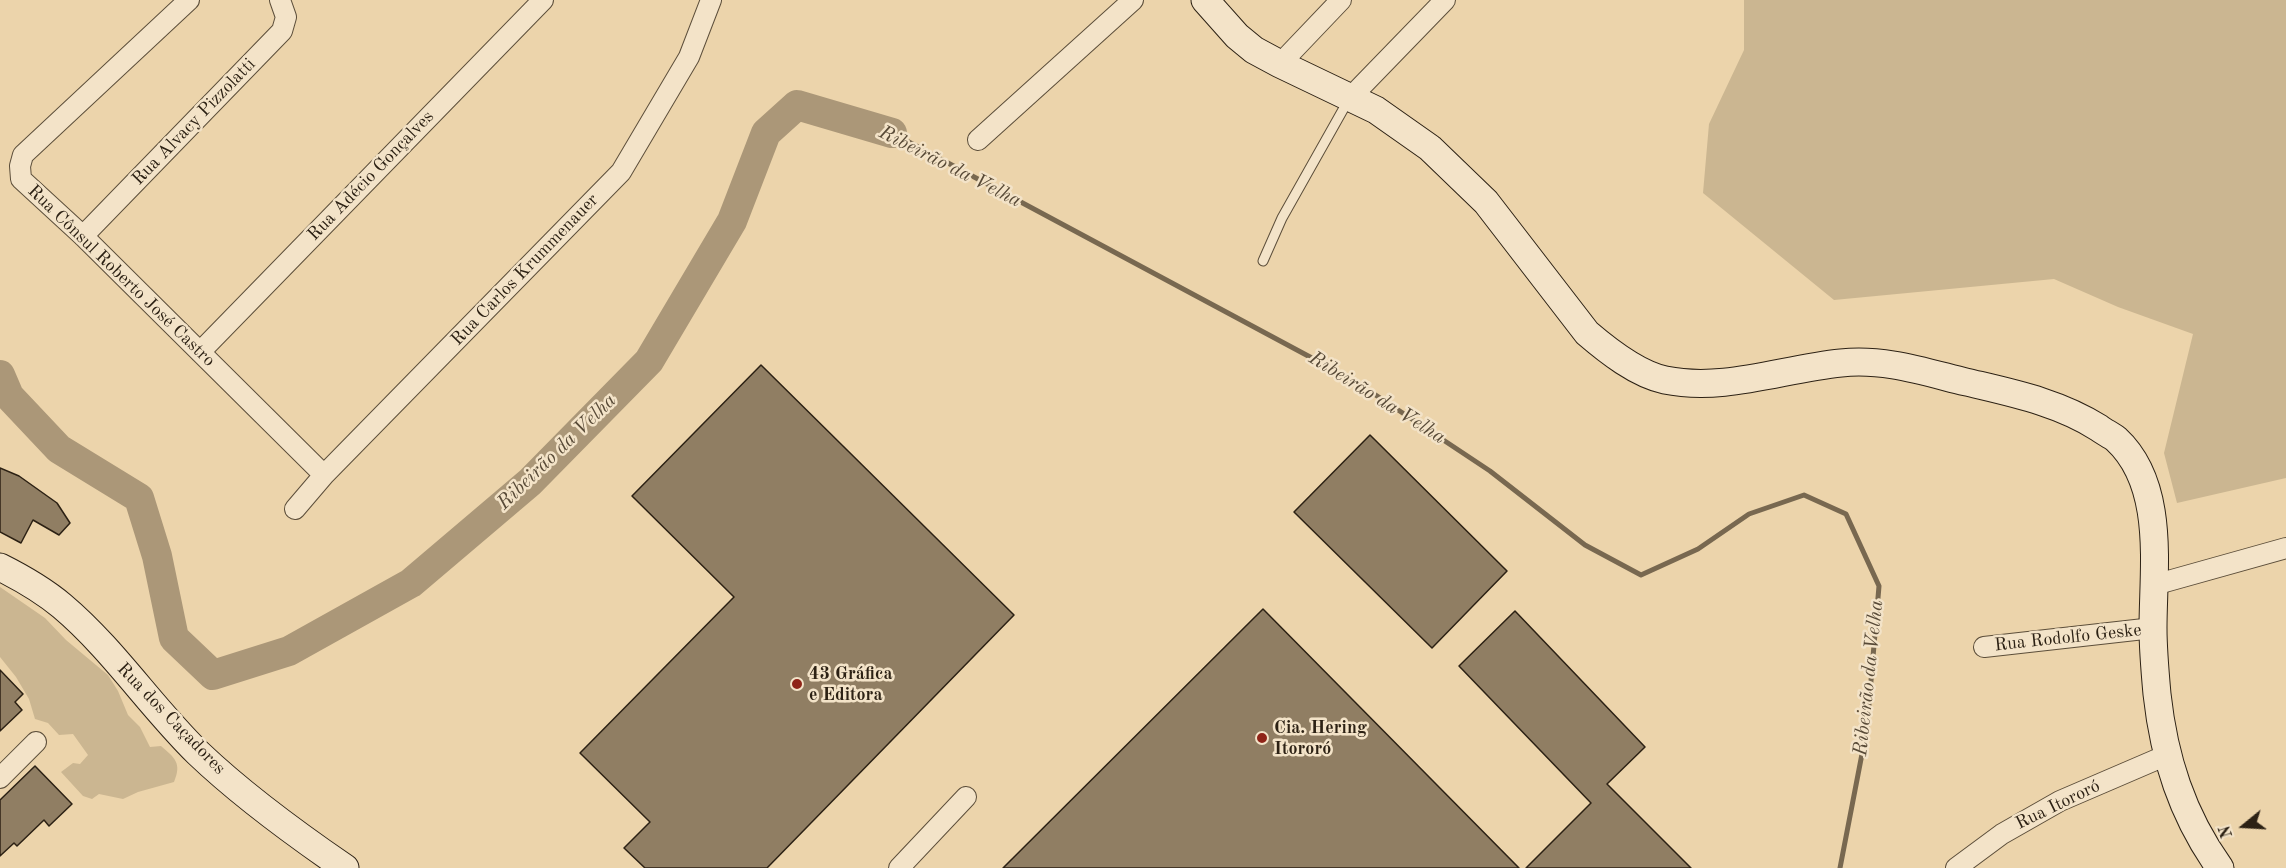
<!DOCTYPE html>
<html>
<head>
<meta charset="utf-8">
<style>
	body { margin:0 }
	#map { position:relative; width:2286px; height:868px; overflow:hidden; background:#ecd4ab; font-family:"Old Standard TT",serif }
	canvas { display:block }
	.north { position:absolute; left:2214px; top:796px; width:60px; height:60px; -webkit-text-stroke:4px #f3e3c8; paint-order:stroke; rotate:252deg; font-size:16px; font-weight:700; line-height:24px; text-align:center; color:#2c2114 }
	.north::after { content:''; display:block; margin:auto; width:21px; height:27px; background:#2c2114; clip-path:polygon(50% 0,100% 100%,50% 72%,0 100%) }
</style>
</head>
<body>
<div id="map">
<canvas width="2286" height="868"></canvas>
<div class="north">N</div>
</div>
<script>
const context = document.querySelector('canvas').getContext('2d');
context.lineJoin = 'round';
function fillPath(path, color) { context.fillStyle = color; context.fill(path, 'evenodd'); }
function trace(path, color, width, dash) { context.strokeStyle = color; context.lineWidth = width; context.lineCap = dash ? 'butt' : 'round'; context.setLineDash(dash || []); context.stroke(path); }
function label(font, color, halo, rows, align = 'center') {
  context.font = font + ' "Old Standard TT",serif'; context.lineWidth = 5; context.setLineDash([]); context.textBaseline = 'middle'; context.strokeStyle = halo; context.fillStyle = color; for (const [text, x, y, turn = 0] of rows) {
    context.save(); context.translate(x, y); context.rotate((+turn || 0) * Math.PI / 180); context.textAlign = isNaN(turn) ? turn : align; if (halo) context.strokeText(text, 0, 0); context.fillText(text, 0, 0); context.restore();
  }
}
fillPath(new Path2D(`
	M1744,0H2286V478L2177,503L2164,453L2193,334L2118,307L2054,279L1834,300L1703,193L1709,124L1744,50Z
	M0,587L45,618L66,640L108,675L118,691L128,715L140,727L150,747L161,746C175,758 182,763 174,782L138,792L123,799L99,794L92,799L83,796L61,772L73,763L80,764L88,755L73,734L59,735L48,723L35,719L29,699L16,677L0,657Z`), '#cbb691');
trace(new Path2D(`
	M892,133L1353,380L1490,471L1585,545L1641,575L1698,549L1749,514L1804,495L1846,514L1879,586L1867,728L1840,868`), '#786850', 5);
trace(new Path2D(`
	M0,375L9,396L59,449L139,498L157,556L174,638L213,675L289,651L411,583L530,482L649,361L732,221L766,133L797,105L892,133`), '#ab9778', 30);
const building = new Path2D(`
	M761,365L1014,615L767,868H645L624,848L650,822L580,753L734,597L632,496Z
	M1370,435L1507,571L1432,648L1294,512Z
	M0,468L19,476L57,503L70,523L59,535L33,520L21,543L0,532Z
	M1263,609L1519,868H1003Z
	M1515,611L1645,747L1607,784L1691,868H1526L1591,803L1459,666Z
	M0,670L23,694L15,702L22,710L0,731Z
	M35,766L72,804L49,826L44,820L17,846L14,843L0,856V800Z`);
fillPath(building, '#907e63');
trace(building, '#2c2114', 1.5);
const service = new Path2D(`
	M1263,261L1282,218L1349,99`);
const minor = new Path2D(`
	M189,0L23,155L20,166L21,179L83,236L324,475
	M1280,64L1341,0
	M1350,98L1445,0
	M978,140L1133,0
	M83,236L282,31L286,17L280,0
	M200,352L543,0
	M295,509L324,475L621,172L689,57L711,0
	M2154,585L2286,548
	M1984,647L2153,628
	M0,778L36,742
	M899,868L966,797
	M1956,868L2002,834L2060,801L2167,755`);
const secondary = new Path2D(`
	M1205,0L1237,36L1254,50L1280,64L1376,110L1430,148L1486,202L1587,333C1608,351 1637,374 1665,380C1724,392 1782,369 1841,363C1883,358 1925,372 1966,382C2012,393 2058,402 2099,428C2104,432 2111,435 2116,439C2166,485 2153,568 2153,628C2153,650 2155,672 2157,694C2164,758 2182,815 2220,868
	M0,567C22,578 43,590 62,606C113,649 150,706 198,753C243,796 294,833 345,868`);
trace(service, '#5c4e3a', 11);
trace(minor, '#5c4e3a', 22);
trace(secondary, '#2c2114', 29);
trace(service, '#f3e3c8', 9);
trace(minor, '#f3e3c8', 20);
trace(secondary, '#f3e3c8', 27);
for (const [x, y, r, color] of [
	[797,684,6,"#8f2418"],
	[1262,738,6,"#8f2418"]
]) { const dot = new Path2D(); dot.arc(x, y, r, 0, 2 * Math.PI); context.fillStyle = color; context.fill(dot); trace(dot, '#f3e3c8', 2); }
label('18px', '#2c2114', '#f3e3c8', [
	["Rua Alvacy Pizzolatti",194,122,-46],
	["Rua Adécio Gonçalves",371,176,-46],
	["Rua Carlos Krummenauer",525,270,-46],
	["Rua Cônsul Roberto José Castro",121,276,44],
	["Rua Rodolfo Geske",2068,638,-6],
	["Rua dos Caçadores",171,719,46],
	["Rua Itororó",2058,805,-26]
]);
label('bold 18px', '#2c2114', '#f3e3c8', [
	["43 Gráfica",809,674],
	["e Editora",809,695],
	["Cia. Hering",1274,728],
	["Itororó",1274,749]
], 'left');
label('italic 20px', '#584a37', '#f3e3c8', [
	["Ribeirão da Velha",950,167,27],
	["Ribeirão da Velha",1377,398,32],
	["Ribeirão da Velha",557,452,-44],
	["Ribeirão da Velha",1869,678,-84]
]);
</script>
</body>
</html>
